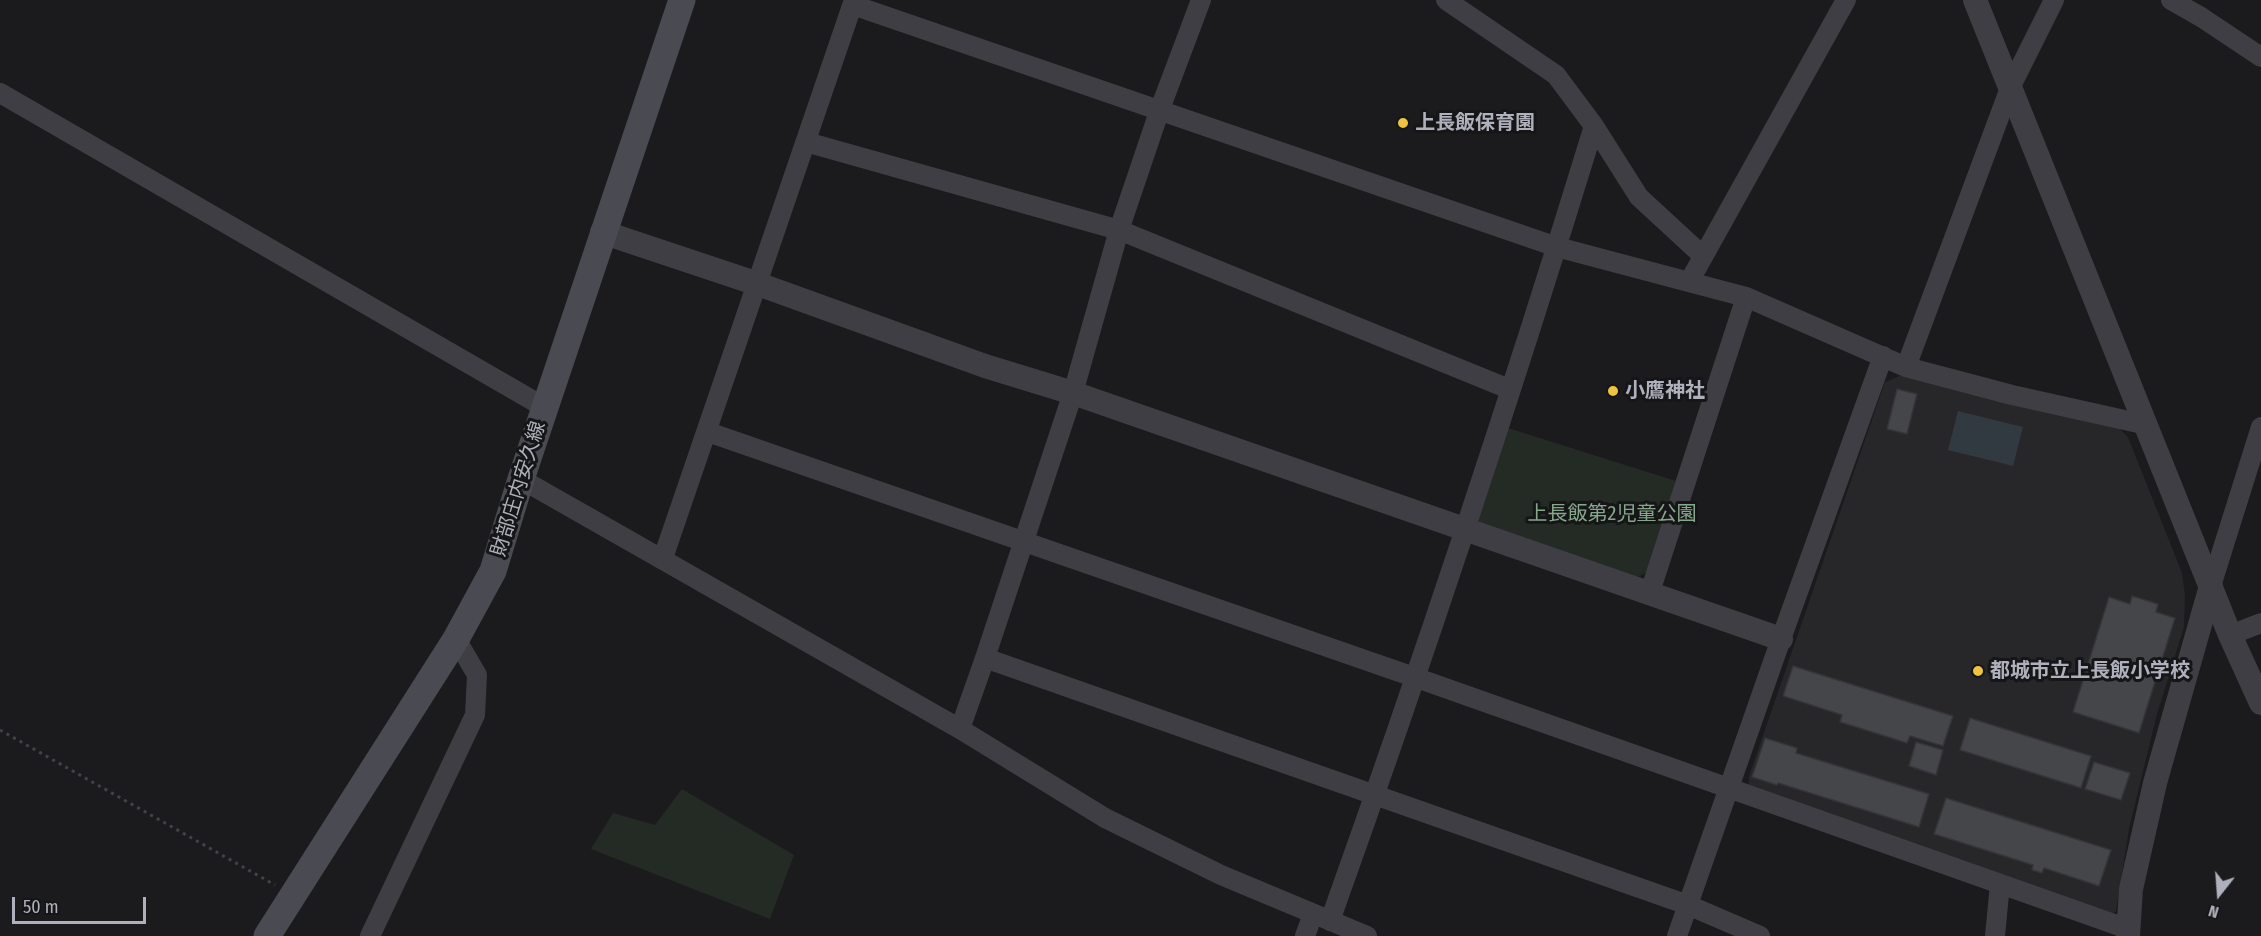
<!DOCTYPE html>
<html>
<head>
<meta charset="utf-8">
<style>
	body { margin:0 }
	#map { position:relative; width:2261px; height:936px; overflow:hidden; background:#1b1b1d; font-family:"Fira Sans Condensed",sans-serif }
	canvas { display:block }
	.north { position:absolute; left:2189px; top:864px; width:60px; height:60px; -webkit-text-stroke:4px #161618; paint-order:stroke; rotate:197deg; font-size:16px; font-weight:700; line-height:24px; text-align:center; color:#aeb1bc }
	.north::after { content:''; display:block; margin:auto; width:21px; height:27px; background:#aeb1bc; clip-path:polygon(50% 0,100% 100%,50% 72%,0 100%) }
	.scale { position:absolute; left:12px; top:897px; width:134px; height:27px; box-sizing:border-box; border:3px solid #aeb1bc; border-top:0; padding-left:8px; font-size:18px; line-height:21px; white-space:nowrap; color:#aeb1bc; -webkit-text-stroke:4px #161618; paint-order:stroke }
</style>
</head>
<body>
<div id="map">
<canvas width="2261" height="936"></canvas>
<div class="north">N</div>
<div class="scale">50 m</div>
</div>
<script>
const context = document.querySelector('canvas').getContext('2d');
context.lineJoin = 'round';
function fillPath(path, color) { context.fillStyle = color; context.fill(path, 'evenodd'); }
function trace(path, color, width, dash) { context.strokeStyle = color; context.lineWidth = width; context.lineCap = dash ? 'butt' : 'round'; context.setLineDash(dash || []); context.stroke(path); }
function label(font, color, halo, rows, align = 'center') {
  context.font = font + ' "Fira Sans Condensed","Noto Sans JP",sans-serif'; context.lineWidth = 6; context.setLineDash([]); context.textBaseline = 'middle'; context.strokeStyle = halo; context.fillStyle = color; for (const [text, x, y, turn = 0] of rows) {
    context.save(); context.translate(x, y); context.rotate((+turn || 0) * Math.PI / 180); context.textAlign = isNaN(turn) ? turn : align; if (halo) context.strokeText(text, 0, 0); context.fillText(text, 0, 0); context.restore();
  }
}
fillPath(new Path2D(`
	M1902,375L2119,428L2128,437L2182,573L2185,595L2184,627L2157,714L2129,829L2116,911L2109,916L1749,785V776L1885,382Z`), '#27272a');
fillPath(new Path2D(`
	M1505,427L1679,482L1649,571L1638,577L1480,522L1476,515Z
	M682,789L794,855L770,919L591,849L613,813L655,825Z`), '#232b24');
fillPath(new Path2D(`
	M1958,411L2023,427L2013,466L1948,450Z`), '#313941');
const building = new Path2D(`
	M1897,389L1917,394L1907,434L1887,429Z
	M2132,596L2158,604L2156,612L2175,618L2139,733L2073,712L2109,597L2130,604Z
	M1793,666L1953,716L1943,746L1910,736L1907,743L1840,722L1842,715L1783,696Z
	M1970,718L2091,756L2081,788L1960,750Z
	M1765,738L1797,748L1796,753L1929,794L1919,827L1778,783L1777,785L1752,777Z
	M1916,742L1943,750L1936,775L1909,766Z
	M2094,762L2130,773L2121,800L2085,789Z
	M1946,798L2111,850L2099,886L2044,868L2042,873L2032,870L2033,865L1934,834Z`);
fillPath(building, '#45464a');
trace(building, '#353539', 1.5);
trace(new Path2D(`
	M0,730L275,885`), '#424349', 3, [3, 4.5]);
trace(new Path2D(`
	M1446,0L1556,75L1594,126L1639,197L1703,256
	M1846,0L1689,282L1746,297L1906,367L2012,395L2147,425
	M2171,0L2201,17L2261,57
	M853,5L1557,247L1689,282
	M0,93L544,407
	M806,142L1119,230L1509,389
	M1906,367L2010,88L2054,0
	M708,432L1414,677L2128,929
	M521,479L960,729L1105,818L1221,875L1367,936
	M663,558L854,0
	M2211,586L2261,427
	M1649,595L1746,297
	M2230,635L2261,623
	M985,658L1688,905L1760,936
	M960,729L985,658L1073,393L1119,230L1160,109L1201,0
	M1330,921C1424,658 1512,393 1594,126
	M370,936L475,715L477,675L456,639
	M1305,936L1313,914
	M1677,936L1781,639L1883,356
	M1995,936L2000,884`), '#3e3e44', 20);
trace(new Path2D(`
	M1975,0L2230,635L2261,703
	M602,232L758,284L985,366L1073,393L1781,639
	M2128,936L2131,889L2155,783L2211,586`), '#3e3e44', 24);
trace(new Path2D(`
	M267,936L456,639L493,571L521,479L682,0`), '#4a4b52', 27);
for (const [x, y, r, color] of [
	[1403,123,6,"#efc341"],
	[1613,391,6,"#efc341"],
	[1978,671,6,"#efc341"]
]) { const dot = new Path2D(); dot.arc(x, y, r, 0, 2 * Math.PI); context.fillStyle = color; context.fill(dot); trace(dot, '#161618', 2); }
label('bold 20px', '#aeb1bc', '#161618', [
	["上長飯保育園",1415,123],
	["小鷹神社",1625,391],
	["都城市立上長飯小学校",1990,671]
], 'left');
label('20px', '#aeb1bc', '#161618', [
	["財部庄内安久線",519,489,-73]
]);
label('20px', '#85a78a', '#161618', [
	["上長飯第2児童公園",1612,514]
]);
</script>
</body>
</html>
